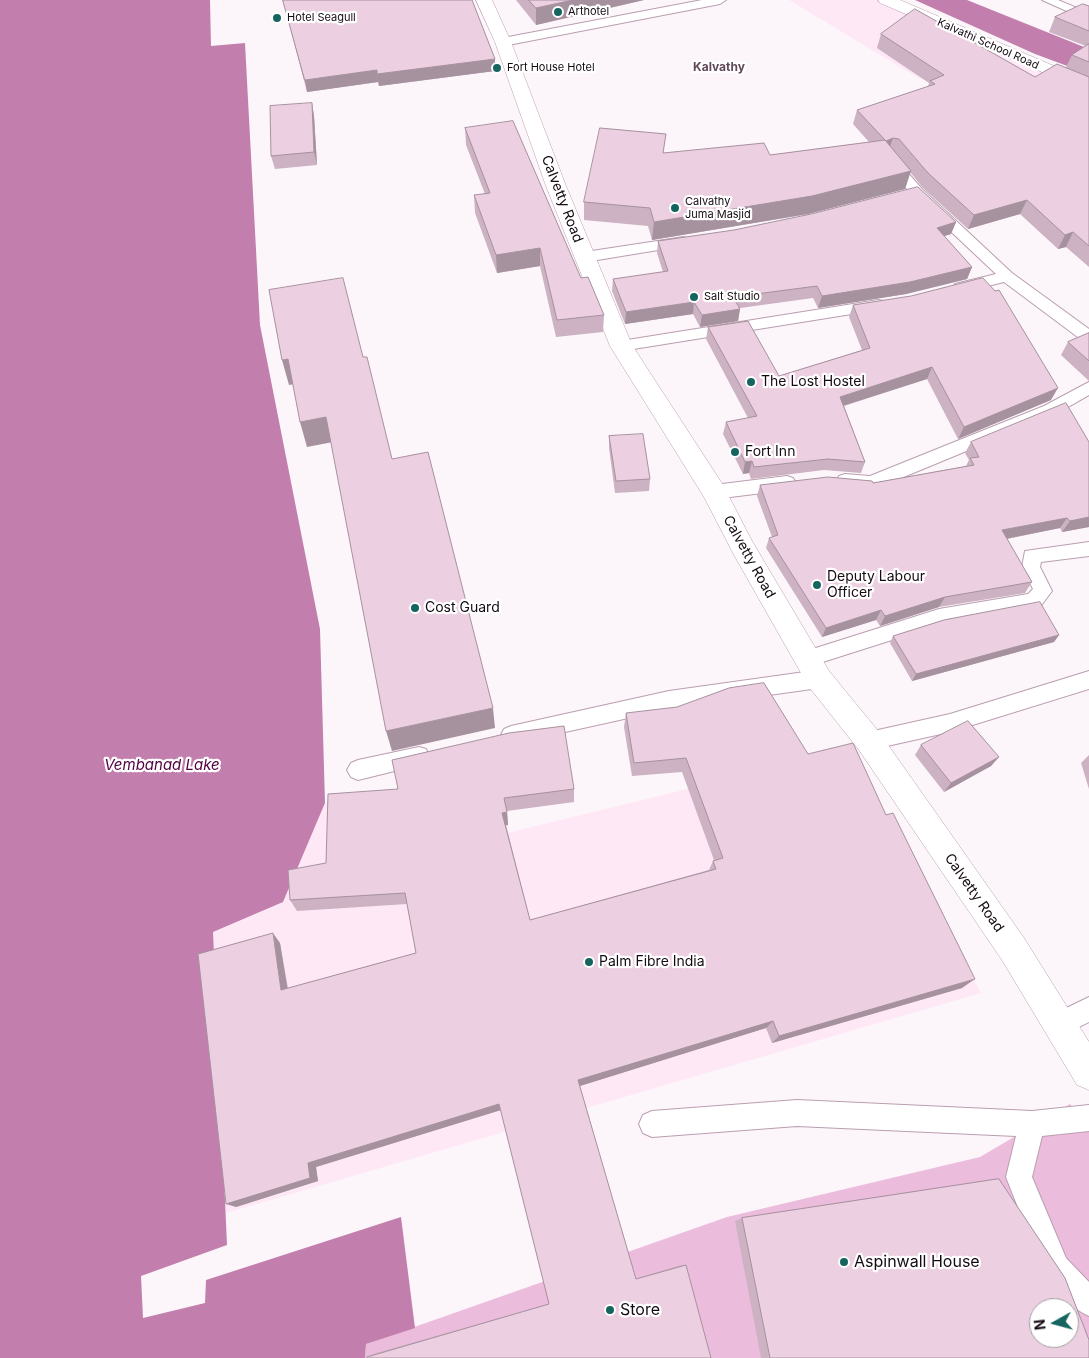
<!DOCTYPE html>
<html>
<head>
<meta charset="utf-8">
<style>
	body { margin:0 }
	#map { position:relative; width:1089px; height:1358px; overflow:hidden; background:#fcf6fa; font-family:Inter,sans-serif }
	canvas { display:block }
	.north { position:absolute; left:1029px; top:1298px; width:50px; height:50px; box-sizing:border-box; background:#fff; border:1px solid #a19da0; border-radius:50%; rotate:263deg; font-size:14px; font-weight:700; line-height:20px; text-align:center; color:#150b12 }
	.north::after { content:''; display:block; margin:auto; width:18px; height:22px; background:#16645f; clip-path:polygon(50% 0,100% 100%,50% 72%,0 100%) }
</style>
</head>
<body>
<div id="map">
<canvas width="1089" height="1358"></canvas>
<div class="north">N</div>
</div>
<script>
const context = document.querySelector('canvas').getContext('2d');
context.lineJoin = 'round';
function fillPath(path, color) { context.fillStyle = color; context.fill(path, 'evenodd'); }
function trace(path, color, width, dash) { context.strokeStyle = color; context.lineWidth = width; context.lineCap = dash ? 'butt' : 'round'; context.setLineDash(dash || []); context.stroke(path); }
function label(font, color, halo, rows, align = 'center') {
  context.font = font + ' Inter,sans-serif'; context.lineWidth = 4.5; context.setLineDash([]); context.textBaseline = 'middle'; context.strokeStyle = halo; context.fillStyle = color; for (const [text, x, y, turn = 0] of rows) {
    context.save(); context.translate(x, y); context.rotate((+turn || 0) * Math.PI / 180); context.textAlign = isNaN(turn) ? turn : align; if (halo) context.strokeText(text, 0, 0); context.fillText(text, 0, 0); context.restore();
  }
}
fillPath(new Path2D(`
	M789,0H881L1089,89L934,74L920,79Z
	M847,750L981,993L226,1213L213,932L283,902L325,803L364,805L376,865Z`), '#fee8f6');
fillPath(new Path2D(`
	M1070,1104L1089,1126V1358H365L366,1344L727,1217L980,1157ZM1039,1308H1069V1338H1039Z`), '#ecbcdc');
fillPath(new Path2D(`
	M0,0H210L211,46L245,43L260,325L320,629L325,803L283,902L213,932L227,1245L141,1276L143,1318L205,1303L206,1280L401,1217L415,1328L366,1344L365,1358H0Z
	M915,0H967L1089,49V74L1035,54Z`), '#c27fad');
const service = new Path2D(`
	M702,0H726L720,4L503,46L497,42L503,38Z
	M1042,0H1058L1089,13V21Z
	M889,156L894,157L922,189L1012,273L1089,329V342L1083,341L1004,282L960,293L955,292L952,288L955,284L996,274L912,195L882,160Z
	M684,237L691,242L689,245L585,262L578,257L585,252Z
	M878,300L883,301L886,305L883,309L621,351L615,350L613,346L615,342L621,341Z
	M1089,382V395L1056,414L877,488C866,491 850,489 839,486L836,481L839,476L845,474L870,476L1044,406Z
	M787,476L793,478L796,483L793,488L787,490L714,499L708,497L705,492L708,487L714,485Z
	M1089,542V556L1041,562L1040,567L1052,591L1040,607L939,625L807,667L800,665L797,659L800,653L939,609L1028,594L1033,589L1022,567L1025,551Z
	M819,670L826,673L829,679L826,685L819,688L669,709L511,744L504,741L501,735L504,729L511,726L669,691Z
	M1089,671V689L950,732L869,750L862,748L859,741L862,734L869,732L950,714Z
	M419,747L426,749L429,756L426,763L419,765L358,780L351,777L347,770L351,763L358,760Z
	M1089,997V1022L1059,1037L1050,1034L1047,1025L1050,1016Z
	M797,1100L1032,1111L1089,1105V1131L1042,1136L1032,1177L1066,1258L1089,1282V1316C1071,1308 1050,1286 1042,1268L1006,1177L1016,1136L797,1126L652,1137L643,1133L639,1124L643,1115L652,1111Z`);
const minor = new Path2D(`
	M878,0H900L1089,81V92L880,3Z`);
const tertiary = new Path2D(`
	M476,0H492L511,42L566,186L632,345L723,485L752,541L829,671L879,732L1024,938L1089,1042V1090L1077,1085L1002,960L859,750L809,687L734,555L704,497L610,346L546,186L495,42Z`);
trace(service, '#ba9eb0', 2);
trace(minor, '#ba9eb0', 1);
trace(tertiary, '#ba9eb0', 1);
fillPath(service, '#fff');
fillPath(minor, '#fff');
fillPath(tertiary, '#fff');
fillPath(new Path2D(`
	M283,0H472L495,71L379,86L378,82L307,92Z
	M516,0H644L536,25Z
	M1089,6V267L1066,247L1058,249L1020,214L968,229L923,188L910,172L905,189L808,214L652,240L648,226L584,220V202L664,153L770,155L869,142L853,124L857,110L928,87L929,83L877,48L881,34L1035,77L1066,67L1072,55L1086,46L1049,32L1055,17Z
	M312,103L314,116L317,165L275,169L271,156Z
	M465,128L581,278L604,315L603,332L556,337L540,266L497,273L475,213L474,195L485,194L466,145Z
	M956,222L951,234L944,236L972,267L967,279L906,294L818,308L813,298L740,308L738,321L700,327L693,314L625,324L612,291L613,279L663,272L657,253L658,241Z
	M853,305L1051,400L958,439L927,379L844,406L865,462L861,473L824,470L751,479L749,473L743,474L723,434L726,422L748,418L706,339L708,327L779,376L862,350L849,317Z
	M1089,333V381L1061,355L1068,342Z
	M609,436L650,479L649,491L615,493L609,448Z
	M971,442L1089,527L1062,532L1060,528L1007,539L1032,582L1025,593L939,607L880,626L876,620L822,637L766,548L769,538L772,537L757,496L760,485L873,483L966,466L969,460L965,453Z
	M1059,635L1054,642L912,681L890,643L893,636Z
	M626,713L808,754L962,988L772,1043L766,1028L579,1086L635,1279L681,1265H686L367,1357L373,1354L549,1304L501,1110L316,1167L318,1181L236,1207L280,943L288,988L416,953L407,904L297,911L290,900L326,863L328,794L574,789V802L507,811L508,825H506L530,920L709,870L713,861L714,860L682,772L632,776L624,727Z
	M921,745L999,757L991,766L944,792L915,755Z
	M1089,755V789L1081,763Z
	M742,1218L1089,1358H761L735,1221Z`), '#ccb2c2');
fillPath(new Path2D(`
	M573,0H644L536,25V8Z
	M495,59V71L379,86L377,74Z
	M377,70L378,82L307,92L305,80Z
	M312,103L314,116L317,165L314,152Z
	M893,138L888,152L882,155L886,141Z
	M911,171L905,189L808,214L652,240L654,222Z
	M1027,200L1020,214L968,229L974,215Z
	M956,222L951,234L932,240L937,228Z
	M1073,232L1066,247L1058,249L1065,235Z
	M540,248V266L497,273L496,255Z
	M972,267L967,279L906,294L818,308L822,296Z
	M694,302L693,314L625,324L626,312Z
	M740,309L738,321L700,327L702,315Z
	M288,359L295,384L289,385L282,360Z
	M932,367L927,379L836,408L840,397Z
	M1058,388L1051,400L958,439L964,427Z
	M326,417L333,442L307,447L300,422Z
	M752,461L749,473L743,474L745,462Z
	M1089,517V527L1062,532L1070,521Z
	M1067,518L1060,528L995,541L1002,530Z
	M945,597L939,607L880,626L885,616Z
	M881,610L876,620L822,637L826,628Z
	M1059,635L1054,642L912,681L916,674Z
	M493,708L495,728L392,751L386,731Z
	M999,757L991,766L944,792L951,783Z
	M507,812L508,825L504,826L502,813Z
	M273,933L280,943L289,999L281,990Z
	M975,979L962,988L772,1043L779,1036Z
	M773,1021L766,1028L577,1087L578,1080Z
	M499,1104L501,1110L316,1167L318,1181L236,1207L226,1204L308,1163Z`), '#a6919e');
const building = new Path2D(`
	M283,0H472L495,59L377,74V70L305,80Z
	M529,0H573L536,8Z
	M1083,4L1089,6V31L1055,17Z
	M915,9L1035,77L1057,64L1089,77V246L1073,232L1065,235L1027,200L974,215L928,173L899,139L893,138L886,141L857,110L935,84L930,81L944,75L881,34Z
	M1089,44V62L1072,55Z
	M312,103L314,152L271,156L270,106Z
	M513,121L581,278L588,277L604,315L557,320L540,248L496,255L474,195L490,193L465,128Z
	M600,128L666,134L663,153L764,143L770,155L885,140L911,171L812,196L654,222L650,208L584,202Z
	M918,187L956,222L937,228L972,267L910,282L822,296L817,286L733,297L740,309L702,315L694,302L626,312L613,279L668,271L658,241L734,230L811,214Z
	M343,278L363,357H367L392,459L428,452L493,708L386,731L326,417L300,422L288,359L282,360L269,290Z
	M983,278L995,291L999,290L1058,388L964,427L932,367L840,397L865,462L828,459L754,467L752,461L745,462L726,422L757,416L708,327L748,321L779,376L870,348L853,305L911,296Z
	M1089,333V361L1068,342Z
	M1066,403L1089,442V517L1070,521L1067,518L1002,530L1032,582L945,597L885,616L881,610L826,628L769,538L778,535L760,485L828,477L872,481L873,483L974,465L970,458L979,457L971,442Z
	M643,434L650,479L616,481L609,436Z
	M1040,602L1059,635L916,674L893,636L944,620Z
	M764,683L808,754L853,743L886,815L893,813L975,979L779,1036L773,1021L578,1080L636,1279L686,1265L711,1358H367V1357L549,1304L499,1104L308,1163L310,1178L226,1204L198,954L273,933L281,990L416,953L405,893L290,900L288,870L326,863L328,794L398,789L392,760L509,733L564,726L574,789L504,798L507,812L502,813L530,920L716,869L713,861L723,858L686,758L634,763L626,713L677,707L729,688Z
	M968,721L999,757L951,783L921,745Z
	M999,1179L1065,1278L1089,1340V1358H770L742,1218ZM1039,1308H1069V1338H1039Z`);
fillPath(building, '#edcfe2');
trace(building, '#a6919e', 1);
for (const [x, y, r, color] of [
	[558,12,5,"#16645f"],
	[277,18,5,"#16645f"],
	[497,68,5,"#16645f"],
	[675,208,5,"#16645f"],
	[694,297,5,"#16645f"],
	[751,382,5,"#16645f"],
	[735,452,5,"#16645f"],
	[817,585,5,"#16645f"],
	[415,608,5,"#16645f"],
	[589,962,5,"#16645f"],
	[844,1262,5,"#16645f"],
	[610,1310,5,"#16645f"]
]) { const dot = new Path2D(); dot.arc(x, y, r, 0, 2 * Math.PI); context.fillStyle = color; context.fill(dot); trace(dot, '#fff', 2); }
label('11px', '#150b12', '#fff', [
	["Arthotel",568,12],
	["Hotel Seagull",287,18],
	["Fort House Hotel",507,68],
	["Calvathy",685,202],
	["Juma Masjid",685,215],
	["Salt Studio",704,297]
], 'left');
label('11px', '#150b12', '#fff', [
	["Kalvathi School Road",988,44,24]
]);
label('bold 12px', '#614959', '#fff', [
	["Kalvathy",719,67]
]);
label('14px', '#150b12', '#fff', [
	["Calvetty Road",562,199,69],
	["Calvetty Road",749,557,61],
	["Calvetty Road",974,893,55]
]);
label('14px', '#150b12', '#fff', [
	["The Lost Hostel",761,382],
	["Fort Inn",745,452],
	["Deputy Labour",827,577],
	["Officer",827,593],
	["Cost Guard",425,608],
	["Palm Fibre India",599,962]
], 'left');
label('italic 15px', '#530042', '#fff', [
	["Vembanad Lake",162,765]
]);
label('16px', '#150b12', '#fff', [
	["Aspinwall House",854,1262],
	["Store",620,1310]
], 'left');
</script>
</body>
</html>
